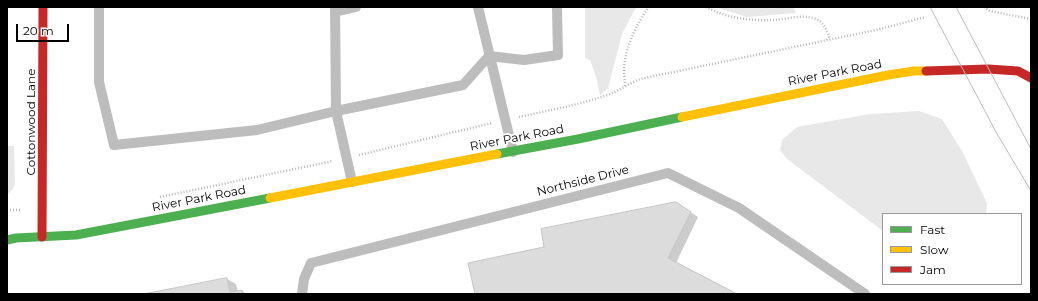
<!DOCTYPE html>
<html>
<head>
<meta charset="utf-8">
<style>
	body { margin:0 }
	#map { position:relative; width:1038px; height:301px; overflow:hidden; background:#fff; font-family:Montserrat,sans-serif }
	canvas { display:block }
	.frame { position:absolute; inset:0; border:8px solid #000; pointer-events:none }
	.legend { position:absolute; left:882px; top:213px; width:140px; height:72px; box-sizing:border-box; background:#fff; border:1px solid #999; margin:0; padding:5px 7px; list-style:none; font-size:12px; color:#000 }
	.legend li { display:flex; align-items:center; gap:8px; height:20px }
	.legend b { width:20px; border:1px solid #999 }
	.scale { position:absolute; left:16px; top:24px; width:53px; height:18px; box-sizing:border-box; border:2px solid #000; border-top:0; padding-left:5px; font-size:12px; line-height:14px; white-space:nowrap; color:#000; -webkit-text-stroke:3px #fff; paint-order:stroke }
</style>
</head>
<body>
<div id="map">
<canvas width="1038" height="301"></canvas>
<div class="frame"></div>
<ul class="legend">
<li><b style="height:5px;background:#4caf50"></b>Fast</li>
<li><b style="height:5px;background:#ffc107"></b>Slow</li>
<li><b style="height:5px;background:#c62828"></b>Jam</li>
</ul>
<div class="scale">20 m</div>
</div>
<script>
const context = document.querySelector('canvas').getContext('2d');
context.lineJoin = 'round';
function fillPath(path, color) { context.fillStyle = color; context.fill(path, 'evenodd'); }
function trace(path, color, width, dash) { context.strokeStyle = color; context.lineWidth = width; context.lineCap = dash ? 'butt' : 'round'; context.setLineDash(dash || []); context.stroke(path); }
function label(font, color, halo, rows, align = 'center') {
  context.font = font + ' Montserrat,sans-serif'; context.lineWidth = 4; context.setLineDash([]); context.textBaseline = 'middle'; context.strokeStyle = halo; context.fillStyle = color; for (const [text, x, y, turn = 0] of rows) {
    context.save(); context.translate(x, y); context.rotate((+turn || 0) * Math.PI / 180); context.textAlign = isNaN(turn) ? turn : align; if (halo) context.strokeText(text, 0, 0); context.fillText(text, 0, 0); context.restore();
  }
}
fillPath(new Path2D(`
	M585,7H637L634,11L622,34L608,88L600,95L596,77L590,60L585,58Z
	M715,7H793L796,13L747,17Z
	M919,111L942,119L962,151L987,203L986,214H883V231L787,159L780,150L782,140L797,127L870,114Z
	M7,146H14L15,183L13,189L7,195Z`), '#e8e8e8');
fillPath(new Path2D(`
	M684,208L698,217L676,263L735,294H476L545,247Z
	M227,279L236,284L238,292L242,291L247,294H149Z`), '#0003');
const building = new Path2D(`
	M676,202L691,212L668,258L737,294H475L468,263L544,247L541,229Z
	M227,278L230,292L242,290L243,294H144Z`);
fillPath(building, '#dcdcdc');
trace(building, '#c4c4c4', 1);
trace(new Path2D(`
	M706,7C725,18 752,21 773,20C787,19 803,14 816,19C824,22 827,31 830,39
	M984,7L990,11L1031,19
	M625,86C625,81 624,75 624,70C625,48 636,24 649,7
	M519,117C549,110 580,105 610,94C620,90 630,83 640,79L876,30L926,17
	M359,155L492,123
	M160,197L333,161
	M7,210H22`), '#b8b8b8', 2.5, [1, 2]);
trace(new Path2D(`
	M99,7V82L114,145L257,130L336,111L463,85L489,56L524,60L558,55L557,7
	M335,7L336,111L352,182
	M478,7L513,152
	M335,12L356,7
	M302,294L304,279L311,263L668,173L739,208L865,294`), '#bdbdbd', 10);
trace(new Path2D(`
	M497,154L578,139L682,117
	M7,240L16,238L76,235L270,198`), '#4caf50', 9);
trace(new Path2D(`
	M682,117L888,75L914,71H926
	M270,198L497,154`), '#ffc107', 9);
trace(new Path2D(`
	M926,71L988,69L1018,71L1031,78
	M42,237L43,7`), '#c62828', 9);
trace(new Path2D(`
	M930,7L996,132L1031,191
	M956,7L1031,149`), '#bdbdbd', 1);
label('12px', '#000', '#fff', [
	["River Park Road",835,73,-11],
	["Cottonwood Lane",31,122,-90],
	["River Park Road",517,138,-11],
	["Northside Drive",583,181,-14],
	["River Park Road",199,199,-11]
]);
</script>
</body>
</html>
